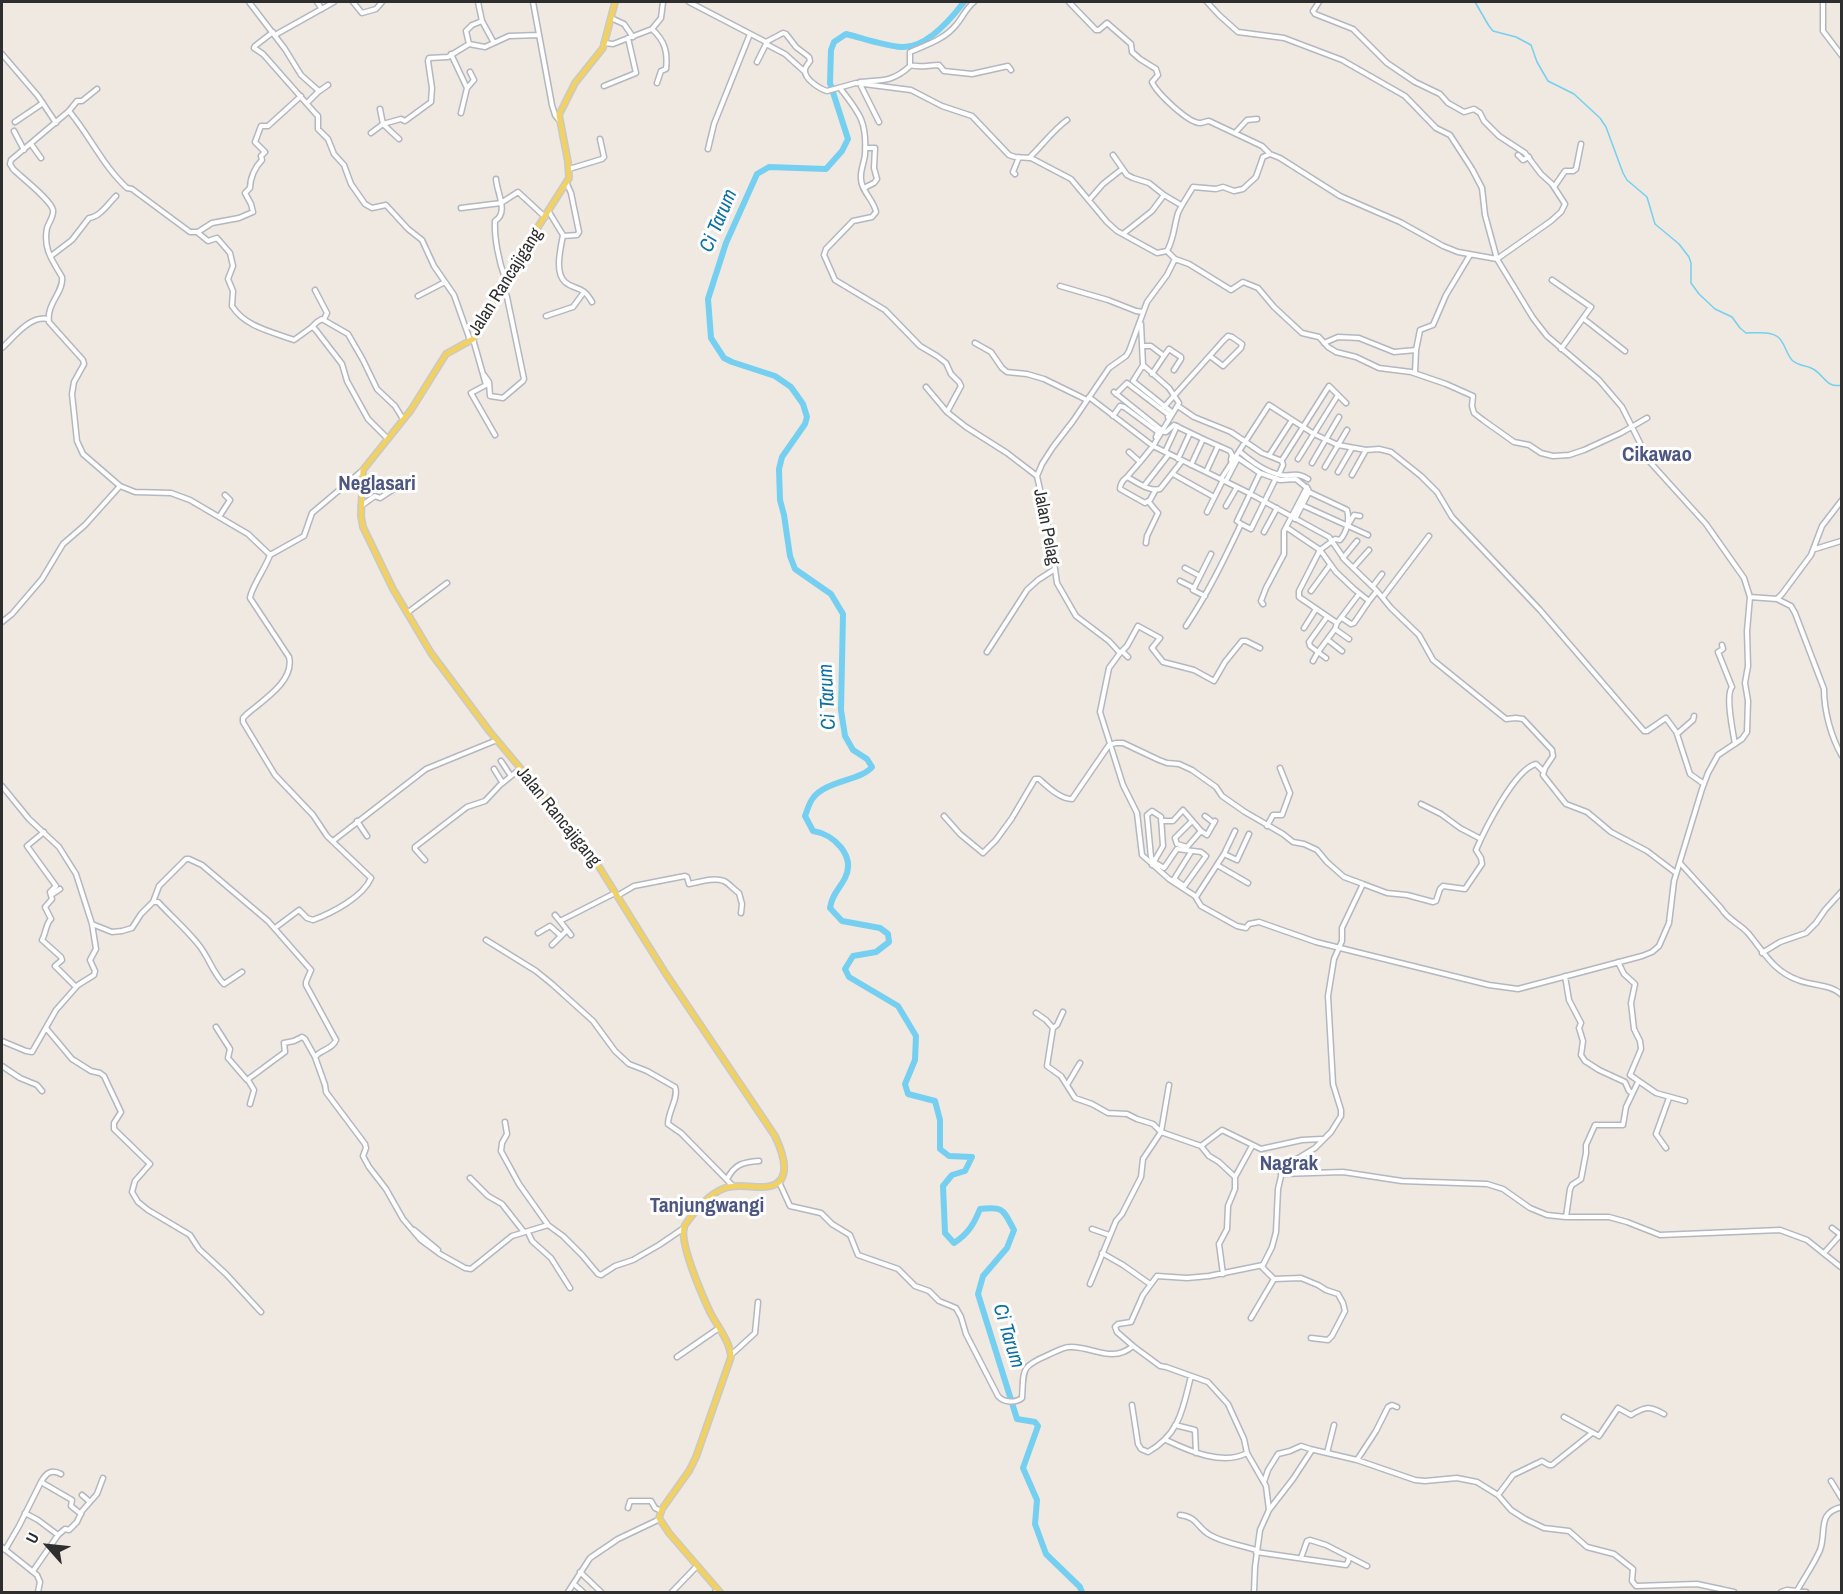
<!DOCTYPE html>
<html>
<head>
<meta charset="utf-8">
<style>
	body { margin:0 }
	#map { position:relative; width:1843px; height:1594px; overflow:hidden; background:#efe9e1; font-family:"Archivo Narrow",sans-serif }
	canvas { display:block }
	.frame { position:absolute; inset:0; border:3px solid #2e2e2e; pointer-events:none }
	.north { position:absolute; left:18px; top:1516px; width:60px; height:60px; -webkit-text-stroke:4px #fff; paint-order:stroke; rotate:297deg; font-size:16px; font-weight:700; line-height:24px; text-align:center; color:#2e2e2e }
	.north::after { content:''; display:block; margin:auto; width:21px; height:27px; background:#2e2e2e; clip-path:polygon(50% 0,100% 100%,50% 72%,0 100%) }
</style>
</head>
<body>
<div id="map">
<canvas width="1843" height="1594"></canvas>
<div class="frame"></div>
<div class="north">U</div>
</div>
<script>
const context = document.querySelector('canvas').getContext('2d');
context.lineJoin = 'round';
function trace(path, color, width, dash) { context.strokeStyle = color; context.lineWidth = width; context.lineCap = dash ? 'butt' : 'round'; context.setLineDash(dash || []); context.stroke(path); }
function label(font, color, halo, rows, align = 'center') {
  context.font = font + ' "Archivo Narrow",sans-serif'; context.lineWidth = 6; context.setLineDash([]); context.textBaseline = 'middle'; context.strokeStyle = halo; context.fillStyle = color; for (const [text, x, y, turn = 0] of rows) {
    context.save(); context.translate(x, y); context.rotate((+turn || 0) * Math.PI / 180); context.textAlign = isNaN(turn) ? turn : align; if (halo) context.strokeText(text, 0, 0); context.fillText(text, 0, 0); context.restore();
  }
}
trace(new Path2D(`
	M1475,2L1489,26L1493,31L1516,37L1531,45L1537,62L1548,81L1574,94L1600,118L1606,127L1623,173L1627,180L1647,197L1655,224L1679,244L1689,257L1691,263V283L1699,294L1715,309L1732,317L1740,328L1746,333C1756,333 1770,331 1778,337C1786,344 1786,355 1793,361C1799,366 1805,365 1811,368C1824,373 1825,389 1842,385`), '#75cff0', 1.5);
trace(new Path2D(`
	M964,2C951,19 925,49 901,47C885,46 862,38 846,34L834,42L831,50L830,83L848,139L842,151L826,169L769,167L757,174L726,243L708,299L711,338L724,358L732,362L775,376L791,387L803,404L807,417L805,424L782,457L779,469L780,500L784,515L790,556L795,569L831,594L843,614L841,710L845,736L853,750L867,759L872,767C862,780 825,781 813,798C809,803 807,811 805,816L813,831C834,834 856,856 845,878C839,890 832,894 830,908L842,921L880,928L888,934L889,942L876,952L853,956L845,969L849,977L898,1006L916,1036L915,1060L905,1084L908,1094L935,1101L940,1120V1149L949,1156L972,1157L965,1171L952,1175L943,1186L945,1233L954,1243C968,1234 974,1224 980,1209C1004,1206 1003,1210 1014,1230L1007,1248L983,1276L978,1294L1017,1419L1035,1422L1038,1426L1023,1468L1037,1500L1035,1524L1046,1554L1080,1587L1082,1592`), '#75cff0', 6);
const minor = new Path2D(`
	M249,2L285,49L301,75L319,91
	M317,2L322,9
	M353,2L362,13L376,9L382,2
	M478,2L482,21L494,43
	M533,2L552,105L555,115L559,120
	M689,2L766,42L783,33L786,34L796,47L809,57L810,61C808,64 805,67 805,70C804,79 820,89 827,91L856,83L911,90L942,106L972,116L1009,155L1015,157L1031,158L1071,179L1107,222L1117,231L1157,253L1167,251C1174,239 1174,226 1178,213C1182,204 1188,196 1193,187L1216,189L1223,187L1234,191L1243,189L1256,177L1263,157L1270,154L1280,158L1340,196L1400,222L1443,246L1458,252L1497,259L1533,318L1547,336L1599,380L1622,407L1649,461L1706,524L1744,578L1750,597L1747,631L1748,666L1745,683L1748,701L1747,732L1742,739L1718,755L1708,773L1702,789L1674,881L1669,923L1659,946L1652,952L1642,956L1518,989L1489,985L1316,942L1259,922L1249,924L1246,928L1237,926L1201,906L1195,896L1169,879L1142,855L1137,813L1123,785L1100,712L1109,668L1120,653L1109,641L1076,616L1057,583L1050,535L1037,476L1042,464L1053,447L1073,421L1109,368L1126,356L1129,351L1147,302L1167,275L1175,259L1167,251
	M1069,2L1096,30H1099L1107,23L1131,44L1132,52L1140,59L1156,69L1158,75L1152,82C1157,93 1188,123 1200,123C1203,123 1206,121 1209,121L1262,146L1270,154
	M1207,2L1219,15L1238,32L1284,38L1342,60L1405,96L1436,128L1450,135L1472,169L1482,188L1485,215L1497,259L1551,221L1561,212L1565,204L1552,184L1541,174L1525,153L1499,136L1484,121L1480,113L1474,109L1464,112L1448,103L1440,94L1415,82L1387,63L1353,29L1315,14L1313,11L1319,2
	M1823,2V31L1842,56
	M611,18L624,24L633,37
	M652,29C665,41 668,52 666,69L661,71L657,83
	M273,32L255,46L254,48L263,54L315,113L318,116V129L328,139L334,154L344,165L351,184L365,204L372,208L386,205L408,229L422,240L434,266L454,295L470,340
	M275,35L334,2
	M604,43L613,44L652,29L661,18L663,2
	M469,44L466,31L472,25L482,21
	M766,44L785,54L805,72
	M2,54L38,96L56,123
	M451,54L467,88L461,113
	M757,62L766,44
	M910,65C920,68 929,65 939,65L944,71L972,74L1008,66L1011,70
	M860,82C882,80 893,82 910,66V52C926,45 945,39 956,25C963,17 966,8 974,2
	M860,84L879,122
	M604,86L636,73L628,38
	M467,88L474,80L470,72
	M840,88C860,114 867,121 865,155C864,163 860,171 861,179C861,191 874,200 876,212L872,217L853,221L826,249L824,255L835,280L885,310L920,346L937,356L946,363L951,374L959,382L961,386L947,412
	M307,103L318,92L328,85
	M380,109L383,124L399,139
	M69,111L77,101H82L97,89
	M15,122L43,103
	M14,131L24,150
	M371,133L383,124L401,119L405,121L431,102L432,88L428,61L429,58L448,57L469,44L485,47L509,36L539,35
	M1235,133L1247,120L1257,119
	M31,144L41,158
	M708,149L714,124L750,34
	M1113,155L1127,175L1133,178L1149,183L1164,195L1181,205
	M1518,155L1523,160L1529,157
	M1029,158C1042,146 1052,131 1067,120
	M569,169L602,159L604,157L600,139
	M1015,174L1013,172L1019,157
	M496,179C497,193 509,213 495,221C494,238 499,262 505,278
	M1554,187L1565,171H1573L1576,169L1581,144
	M864,188L874,183L877,179L874,168L875,148H865
	M1089,200L1103,184L1122,169
	M461,208L501,203L518,192L545,217
	M549,212L563,235C561,247 554,272 565,282C575,291 582,284 592,302
	M198,232L212,223L239,218L253,212L251,204L245,193L250,188C250,178 255,167 262,160L261,156L265,152L255,142L261,126H268L301,96
	M1123,234L1152,211L1164,195
	M563,236L577,235L579,232L571,193L567,184
	M51,256L72,240L89,218C100,217 108,204 116,196
	M1175,259L1189,264L1231,290L1243,282L1258,288L1274,307L1302,333L1319,337L1328,347L1336,352L1356,357L1379,368L1411,372L1446,384L1473,396L1472,406L1474,413L1483,420L1514,442L1529,445L1541,453L1553,456L1569,455L1584,450L1621,433L1647,418
	M1552,280L1591,307L1561,349
	M1060,286L1108,300L1136,311L1143,312
	M315,290L327,313L324,319
	M418,296L445,282
	M546,316L573,307L584,292
	M1584,319L1625,351
	M312,327L317,322L322,319L348,334L363,360L377,389L395,406L403,419
	M473,339L486,385L471,393L495,435
	M975,343L991,352L1002,368L1007,372L1027,374L1044,379L1087,400
	M1324,343L1338,337L1359,338L1394,352L1416,350
	M1143,346H1151L1164,356L1152,374
	M2,348C14,337 30,315 48,319
	M1164,356L1169,349L1181,357V359L1174,370
	M1143,365L1133,381L1173,413
	M1415,373L1416,350L1420,330L1433,325L1446,295L1470,255
	M484,375L489,382L490,396L503,398L523,381L524,379L507,297L503,284
	M926,387L947,412L966,427L1007,453L1037,476
	M1114,392L1164,432H1166L1174,425L1203,439
	M1116,394L1127,383L1169,415L1168,417
	M1089,397L1153,446L1247,492L1329,537L1345,560L1377,591L1391,608L1419,635L1433,660L1506,719L1516,718L1523,719L1552,750L1553,756L1545,768L1543,775L1566,804L1587,812L1611,832L1647,851L1676,873
	M1178,406L1194,417L1231,432L1262,453L1282,461L1283,465L1279,474
	M1164,407L1223,341L1228,336L1232,337L1242,344L1241,348L1223,366L1210,356
	M1113,416L1120,406L1124,407L1158,432L1156,437
	M1239,451C1251,461 1265,472 1281,475C1292,477 1296,471 1308,479
	M1165,452L1177,426
	M1270,454L1292,420
	M1178,459L1190,433
	M1298,459L1338,395
	M1282,460L1329,386L1346,403
	M1140,462L1153,446L1179,403L1169,388L1143,365L1141,324
	M1312,463L1339,417
	M1191,465L1203,439L1230,451L1232,455L1231,460
	M1325,467L1347,430
	M363,470L312,513L304,536L270,555L248,534L190,500L171,493L135,492L120,486L83,454L77,441L72,394L74,382L84,364L83,360L49,322C46,304 64,292 62,277C52,260 43,249 47,228C49,222 54,216 53,210C51,200 21,177 13,169L10,164L11,160L69,111C90,136 103,166 127,188L132,189L190,232H197L208,241L217,238L230,253L233,266L228,279L233,291L232,306C245,327 273,332 294,340L312,327L315,329L342,364L347,381L368,419L387,438
	M1206,472L1218,446
	M1338,472L1352,448
	M1173,474L1214,497
	M1352,475L1366,450
	M1127,477L1140,462L1129,452
	M1221,479L1269,405L1314,434L1338,445L1366,450L1379,449L1391,452L1421,476L1437,492L1452,517L1540,610L1644,731H1647L1666,718L1677,733
	M1226,481L1238,458L1260,473L1280,480L1296,479L1308,489L1309,492L1295,519
	M1144,486L1169,454
	M1155,491L1150,500L1145,503L1120,489C1120,484 1123,480 1127,477C1137,482 1149,492 1160,489L1182,461
	M1309,492L1343,508L1347,510C1350,519 1347,532 1340,540L1335,539L1320,550L1299,591V597L1337,623L1359,594
	M1302,505L1368,535
	M361,506L375,496L380,498L400,485
	M1226,506L1237,487
	M1207,512L1223,480
	M219,517L230,500L225,495
	M1241,524L1251,529L1276,478
	M1348,525L1354,515L1360,516
	M1286,527L1320,550L1336,572L1354,589L1369,601L1377,591
	M1264,532L1277,508
	M1146,543L1147,536L1158,513L1148,501
	M1815,549L1841,541
	M270,555C266,567 251,588 250,598L289,657C295,681 262,701 247,714L243,718V722L275,775L313,815L327,836L371,878C363,897 332,913 313,920L307,918L299,910L275,928
	M1343,558L1357,541
	M1185,568L1200,576
	M1353,568L1369,550
	M1180,581L1194,588
	M1373,586L1382,574
	M1311,591L1330,565
	M1205,596L1193,590L1211,554
	M1383,597L1429,536
	M1750,597L1777,599L1782,594L1811,555L1822,526L1842,500
	M1777,599L1791,606L1795,613L1824,689C1824,711 1831,737 1842,756
	M1263,604L1261,601L1266,588L1284,554V531L1307,487
	M407,613L447,583
	M1342,618L1351,624L1354,623L1369,601
	M2,622L12,614L42,579L63,544L85,525L120,486
	M1186,626C1208,593 1224,560 1241,524L1237,521L1260,473
	M1304,628L1316,609
	M1335,629L1349,639
	M1328,640L1342,651
	M1722,645L1723,649L1718,652L1732,687C1725,695 1733,732 1735,744
	M1122,651L1128,657
	M987,652L1027,590L1038,580L1055,569
	M1120,653L1127,646L1138,626L1160,638L1152,648L1163,662L1194,670L1214,681L1225,662L1242,641H1246L1260,648
	M1326,658L1318,652L1335,629L1337,623
	M1313,661L1318,652L1310,646L1309,642L1327,617
	M1694,716L1693,720L1677,734L1690,774L1704,784
	M501,761L511,776
	M494,769L502,782
	M2,786L29,819L59,847L76,874L92,924L96,949L90,960L95,971L94,975L78,985L56,1010L32,1052L26,1051L2,1041
	M1421,804L1441,814L1460,828L1481,839
	M1205,816L1214,823
	M357,821L367,836
	M1161,821H1173L1183,810L1201,831L1207,835L1215,821
	M1192,821L1175,838L1177,844L1187,847L1201,831
	M1267,826L1273,815H1282L1290,793L1280,768
	M44,832L27,846L56,886L50,892L52,899L45,907L51,919C46,923 46,933 42,940L61,957L62,960L55,966L76,987
	M333,841L426,769L497,740
	M1224,854L1237,860L1249,834
	M425,860L415,849V847L467,807L485,801L500,785L520,769
	M1680,863L1721,908C1728,920 1739,923 1748,933C1764,952 1773,971 1798,980C1812,986 1831,984 1842,995
	M1152,865L1163,846L1161,817L1152,811L1147,815L1151,857L1154,862L1164,868L1177,849L1201,852L1206,856L1183,888
	M1217,865L1248,883
	M1363,884L1387,893L1407,895L1433,902L1436,901L1440,889L1443,886L1465,889L1482,864L1481,858L1476,850C1485,829 1515,769 1536,764L1543,771
	M1184,886L1174,879L1191,852
	M51,895L60,889
	M617,896L634,886L685,876L687,877L689,884C700,882 713,877 724,881C730,884 734,890 739,893L742,904L741,913
	M1196,897L1224,854L1235,831
	M153,902H158C171,916 186,929 198,944C209,957 212,972 224,984L242,972
	M555,915L560,921L615,893
	M560,921L571,935
	M92,924L112,932L122,931L132,928L141,914L153,902L159,886L186,859H189L202,865L268,921L311,970L306,982V985L336,1040C333,1049 320,1050 315,1057L325,1085L326,1092L365,1144L366,1148L363,1156L369,1167L386,1189L403,1219L421,1240L440,1254L465,1268L471,1269L512,1236L548,1225
	M538,933L550,926L561,936
	M486,940L536,971L552,984L593,1021L615,1051L629,1064L647,1071L675,1087C679,1098 668,1111 668,1124L681,1133L733,1186
	M552,945L567,930
	M1762,953L1780,942L1806,933L1816,923L1825,910L1842,891
	M1618,962L1624,974L1635,984L1631,1003L1634,1029L1640,1041L1641,1049L1630,1075L1656,1093L1685,1101
	M1565,976L1569,1000L1581,1023L1579,1028L1583,1041L1581,1055L1585,1061L1599,1070L1625,1082L1629,1091L1632,1093
	M1036,1013L1046,1020L1053,1028L1047,1066L1061,1076L1075,1098L1092,1104L1108,1113L1127,1114L1137,1119L1153,1124L1161,1132L1201,1146L1209,1156L1219,1162L1235,1177V1189L1228,1206L1227,1229L1219,1244L1223,1274
	M216,1027L230,1049L228,1058L247,1080L285,1052L284,1043L294,1041L302,1037L305,1039L315,1057
	M46,1028L72,1059L91,1071L100,1073L104,1076L121,1112L114,1123V1129L150,1164L135,1181L132,1192L138,1202L148,1210L190,1235L199,1249L226,1274L261,1312
	M1053,1028L1057,1025L1063,1012
	M2,1066L20,1078L37,1085L42,1091
	M248,1080L254,1090L250,1104
	M1067,1085L1080,1063
	M505,1122L507,1134L502,1143L501,1151L519,1184L548,1225L563,1236L582,1255L598,1274L601,1275L615,1266L633,1260L659,1245L684,1228
	M1201,1146L1222,1130L1261,1149L1302,1140L1322,1139
	M1666,1148L1656,1134L1669,1098
	M1281,1174L1343,1172L1402,1181L1487,1184L1503,1189L1530,1208L1547,1215L1566,1217H1609L1627,1222L1660,1235L1780,1230L1807,1240L1842,1268
	M1235,1177L1252,1146
	M470,1178L488,1196L502,1204L524,1232
	M727,1179C735,1164 743,1162 759,1161
	M779,1182L790,1206L821,1213L832,1224L850,1235L858,1255L898,1269L915,1286L929,1291L939,1301L956,1308L961,1317L966,1334L998,1396C1004,1403 1016,1403 1022,1398C1024,1369 1020,1367 1048,1355C1055,1352 1063,1347 1070,1347C1092,1346 1112,1364 1133,1346L1117,1332L1115,1327L1118,1324L1131,1322L1143,1295L1157,1276L1187,1278L1209,1276L1263,1265L1272,1247L1276,1232L1278,1189L1282,1172L1287,1165L1315,1148L1331,1132L1341,1116V1110L1333,1084L1328,996L1334,959L1342,941V928L1363,884L1344,877L1327,862L1317,850L1304,844L1293,842L1283,834L1245,812L1222,796L1216,787L1192,770L1179,764L1167,763L1159,760L1123,743H1116L1109,745L1072,799C1060,799 1048,787 1039,779H1035L1012,818L996,840L983,853L960,834L944,816
	M1566,1217L1570,1189L1572,1185L1581,1179L1586,1153V1145L1595,1125H1623L1626,1107L1638,1082
	M1832,1228L1841,1235
	M1092,1229L1109,1235
	M414,1230L438,1250
	M528,1232L532,1241L551,1258L570,1288
	M1102,1253L1123,1265L1150,1284
	M1824,1253L1842,1233
	M1261,1266L1274,1279L1301,1278L1318,1285L1326,1290L1338,1294L1343,1303L1345,1311L1332,1336L1328,1340L1311,1338
	M1090,1284L1116,1221L1122,1214L1141,1177L1143,1159L1161,1132L1169,1085
	M1251,1318L1274,1279
	M1133,1346L1160,1366L1166,1367L1208,1382L1228,1404L1244,1439L1247,1453L1266,1486L1269,1510L1260,1530L1255,1567L1254,1592
	M731,1355L755,1333L758,1302
	M677,1357L719,1328
	M1132,1405L1138,1444L1141,1449L1148,1452C1180,1434 1183,1408 1191,1376
	M1564,1417L1599,1436L1618,1408L1631,1415C1646,1406 1649,1406 1664,1414
	M1175,1425L1195,1430L1196,1453
	M1166,1440C1189,1451 1223,1466 1247,1453
	M1327,1453L1334,1425
	M1357,1460L1376,1431L1388,1407L1392,1405L1397,1407
	M1831,1481L1842,1499
	M41,1482C46,1473 51,1469 61,1474
	M1264,1482L1268,1470L1278,1454L1290,1451L1301,1446L1310,1449L1357,1460L1415,1480L1425,1481L1457,1478L1477,1482L1498,1495L1511,1510L1525,1519L1544,1528L1569,1531L1587,1547L1614,1554L1633,1569L1632,1581L1636,1586L1697,1584L1734,1592
	M82,1495L90,1502
	M1498,1495L1513,1475L1542,1461L1549,1465H1552L1592,1433
	M628,1508L630,1501H651L655,1508L661,1511
	M1269,1510L1293,1479L1312,1450
	M25,1513L38,1520L58,1535
	M1180,1515C1198,1517 1197,1528 1210,1535C1224,1543 1241,1545 1256,1550
	M2,1547L37,1575L40,1582L38,1592
	M5,1550L19,1526L41,1482L72,1500L71,1506L81,1514
	M1256,1552L1346,1565L1348,1562L1349,1557
	M1301,1558L1307,1541L1310,1540L1326,1545L1367,1566
	M33,1571L58,1535L65,1529L69,1530L77,1522L82,1511L97,1494L103,1478
	M580,1572L601,1592
	M574,1584L583,1592
	M1797,1591C1804,1578 1814,1564 1820,1550C1827,1532 1816,1513 1842,1507
	M568,1592L590,1558L618,1539L660,1519
	M672,1592L697,1566
	M715,1592H716
	M1781,1592L1787,1590L1806,1592`);
const major = new Path2D(`
	M615,2L603,48L575,83L559,115L568,162L569,178L505,279L476,335L473,339L446,354L411,410L363,470L361,516L363,527L393,589L431,653L490,732L586,846L666,974L775,1136C784,1155 795,1188 761,1187C749,1187 737,1184 725,1188C708,1194 695,1211 685,1225C677,1239 703,1297 710,1312C717,1326 730,1341 731,1357L696,1457L689,1471L662,1509L659,1518L669,1533L720,1592`);
trace(minor, '#b4b7c1', 7);
trace(major, '#c9c9c9', 8);
trace(minor, '#fff', 4);
trace(major, '#f2d163', 5);
label('18px', '#2e2e2e', '#fff', [
	["Jalan Rancajigang",506,282,-58],
	["Jalan Pelag",1046,527,79],
	["Jalan Rancajigang",558,817,51]
]);
label('italic 20px', '#0d6fa3', '#fff', [
	["Ci Tarum",719,221,-67],
	["Ci Tarum",828,697,-93],
	["Ci Tarum",1008,1336,73]
]);
label('bold 21px', '#4d5680', '#fff', [
	["Cikawao",1657,455],
	["Neglasari",377,484],
	["Nagrak",1289,1164],
	["Tanjungwangi",707,1206]
]);
</script>
</body>
</html>
